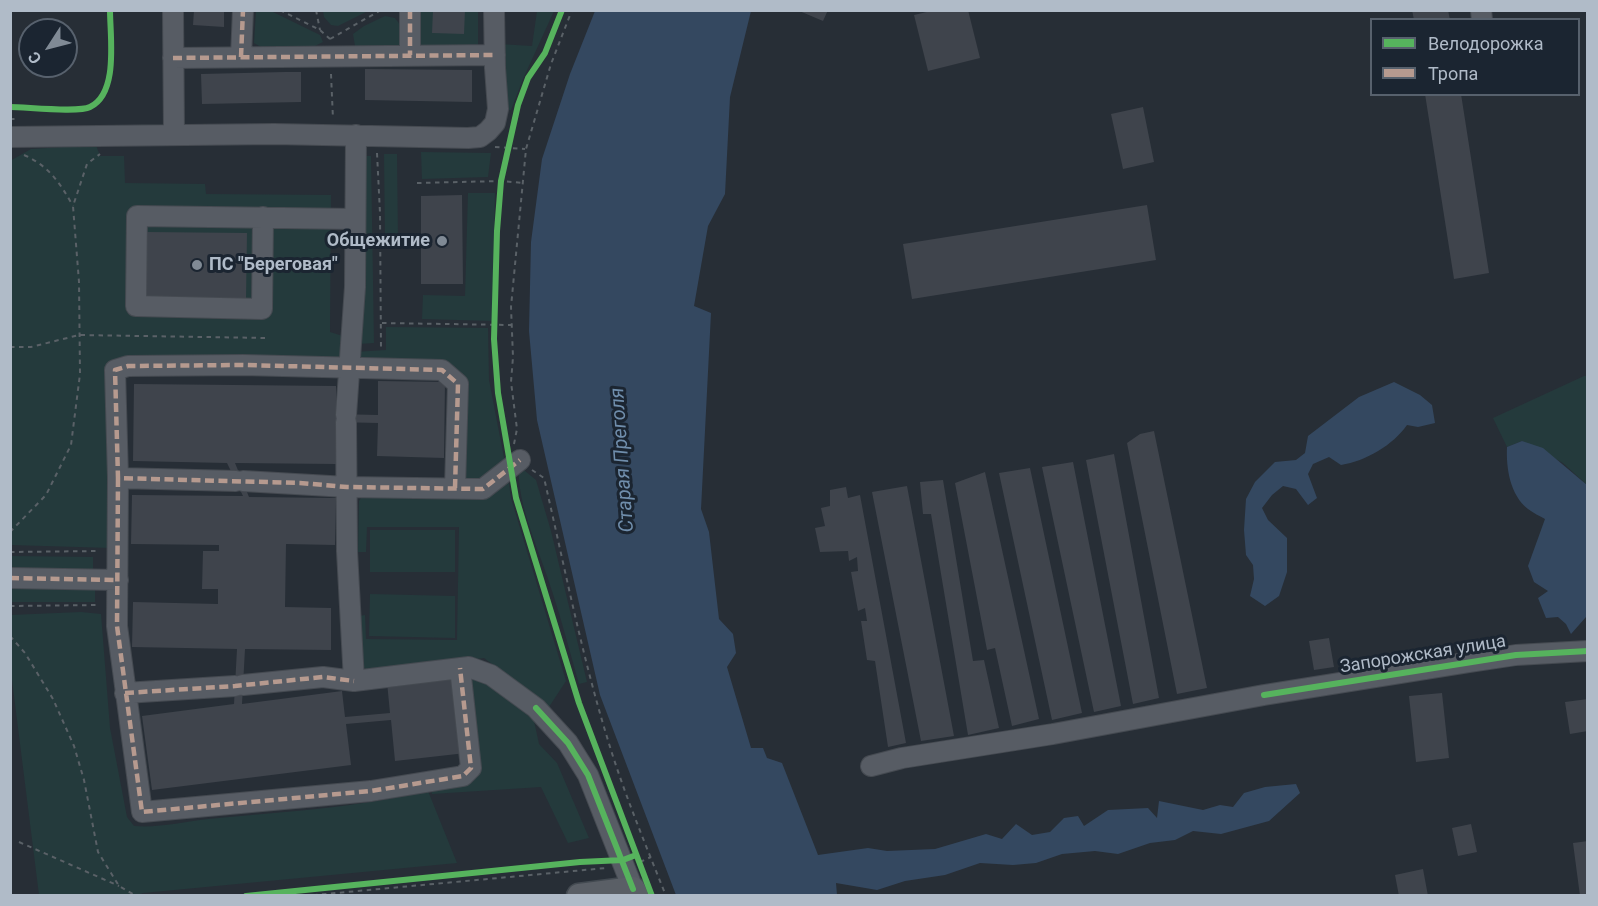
<!DOCTYPE html>
<html>
<head>
<meta charset="utf-8">
<style>
	body { margin:0 }
	#map { position:relative; width:1598px; height:906px; overflow:hidden; background:#272e36; font-family:Roboto,sans-serif }
	canvas { display:block }
	.frame { position:absolute; inset:0; border:12px solid #b0bbc8; pointer-events:none }
	.legend { position:absolute; left:1370px; top:18px; width:210px; height:78px; box-sizing:border-box; background:#1b2531; border:2px solid #57616d; margin:0; padding:8px 10px; list-style:none; font-size:18px; color:#b0bbc8 }
	.legend li { display:flex; align-items:center; gap:12px; height:30px }
	.legend b { width:30px; border:2px solid #57616d }
	.north { position:absolute; left:18px; top:18px; width:60px; height:60px; box-sizing:border-box; background:#1b2531; border:2px solid #57616d; border-radius:50%; rotate:234deg; font-size:16px; font-weight:700; line-height:24px; text-align:center; color:#b0bbc8 }
	.north::after { content:''; display:block; margin:auto; width:21px; height:27px; background:#808a95; clip-path:polygon(50% 0,100% 100%,50% 72%,0 100%) }
</style>
</head>
<body>
<div id="map">
<canvas width="1598" height="906"></canvas>
<div class="frame"></div>
<ul class="legend">
<li><b style="height:8px;background:#56b35d"></b>Велодорожка</li>
<li><b style="height:8px;background:#b69a8f"></b>Тропа</li>
</ul>
<div class="north">С</div>
</div>
<script>
const context = document.querySelector('canvas').getContext('2d');
context.lineJoin = 'round';
function fillPath(path, color) { context.fillStyle = color; context.fill(path, 'evenodd'); }
function trace(path, color, width, dash) { context.strokeStyle = color; context.lineWidth = width; context.lineCap = dash ? 'butt' : 'round'; context.setLineDash(dash || []); context.stroke(path); }
function label(font, color, halo, rows, align = 'center') {
  context.font = font + ' Roboto,sans-serif'; context.lineWidth = 6; context.setLineDash([]); context.textBaseline = 'middle'; context.strokeStyle = halo; context.fillStyle = color; for (const [text, x, y, turn = 0] of rows) {
    context.save(); context.translate(x, y); context.rotate((+turn || 0) * Math.PI / 180); context.textAlign = isNaN(turn) ? turn : align; if (halo) context.strokeText(text, 0, 0); context.fillText(text, 0, 0); context.restore();
  }
}
fillPath(new Path2D(`
	M256,11L273,12L320,35L323,42L315,46L261,47L254,43Z
	M323,11V10L368,11L338,26L331,25L324,17Z
	M417,11H478V50H421L417,45Z
	M537,11H554L523,79L511,110H502L499,44L532,46Z
	M385,16L395,18L401,26L403,43L396,47L355,46L353,34L364,26Z
	M96,145L100,156H124L125,183L205,184L206,194L331,195L330,332L346,337L342,363L119,362L111,548L11,545L10,161L31,149Z
	M421,152L491,153L488,177L422,179Z
	M384,154H397L398,241L385,242Z
	M361,156H371L374,343L358,344Z
	M468,193H495L492,321L422,319L423,295L465,296Z
	M386,327L488,328L489,380L505,463L481,485L462,481V382L355,365L354,352L386,350Z
	M1584,376H1587V485L1563,463L1522,441L1507,447L1493,418Z
	M519,466L536,480L551,531L587,682L579,684C570,653 562,621 552,591C541,554 516,504 519,466Z
	M508,477L511,498L566,681L549,707L484,658L369,673L360,663L359,616L365,615L366,639L457,640L459,527H367L366,552H358L359,501L364,493Z
	M370,530H455V572H370Z
	M11,556L93,557V573L11,572Z
	M95,587V602H11L10,588Z
	M370,594L455,596V638L369,636Z
	M81,612L101,614L110,728L127,817L134,826C159,828 182,822 208,819C281,812 356,808 428,791L457,863L143,893L137,895H39L11,672L10,615Z
	M468,677H485L534,721L539,744L557,763L589,838L568,843L541,787L432,794L431,789L466,785L477,774Z`), '#243a3c');
fillPath(new Path2D(`
	M595,11H751L730,97L725,194L708,226L694,306L711,313L701,509L709,532L719,619L733,634L736,653L727,667L751,748H763L767,758L782,763L818,855L868,848L887,851L935,849L986,834L1002,839L1016,824L1032,835L1050,832L1064,818L1078,816L1084,826L1108,810L1148,808L1157,818L1159,801L1203,810L1220,805L1233,807L1244,793L1265,787L1296,784L1300,793L1269,821L1221,834L1193,831L1175,840L1150,843L1118,854L1095,851L1062,854L1036,863L1013,865L980,863L945,875L905,881L877,890L836,883L837,895H676L600,695L537,420L529,331L531,242L542,159L570,74Z
	M1394,382L1420,395L1432,405L1435,423L1418,427L1407,425C1393,445 1366,461 1341,465L1329,457L1313,464L1308,474L1317,498L1308,505L1296,489L1283,486L1272,495L1262,508L1268,520L1287,538V572L1279,596L1265,606L1250,596L1254,579L1253,565L1246,555L1244,530L1246,499L1255,482L1275,462L1296,460L1305,453L1308,436L1359,397Z
	M1522,441L1543,448L1587,485V611L1586,617L1571,634L1566,624L1558,617L1546,618L1538,598L1548,591L1534,582L1528,566L1545,519C1540,516 1533,513 1528,509C1510,495 1506,468 1507,447Z`), '#344860');
fillPath(new Path2D(`
	M194,10H224V27L193,25Z
	M433,10H465L464,34L432,33Z
	M797,10H828L823,21Z
	M935,10H968L980,58L928,71L914,15Z
	M1412,10H1448L1450,20H1414Z
	M365,69L472,70V102L365,100Z
	M285,72H301V102L202,104L201,74Z
	M1425,94H1461L1489,273L1454,279Z
	M1143,107L1154,162L1123,169L1111,114Z
	M462,195L463,284H421V196Z
	M1147,205L1156,260L912,299L903,244Z
	M147,232L247,233L246,299L146,297Z
	M378,381L445,382L444,458L377,456L378,423L336,422V464L235,463L249,497L336,498L335,545L286,544L285,607L331,608V650L245,649L242,704L342,691L345,717L390,713L387,682L458,675L466,753L395,761L391,720L346,724L351,765L152,790L142,716L234,704L237,649L132,647L133,602L218,604V589H202L203,551H219V545L131,544L132,495L243,496L227,463L133,461L134,384L336,386V414L378,415Z
	M1154,431L1207,688L1177,694L1127,443L1140,434Z
	M1114,454L1159,698L1133,704L1086,460Z
	M1073,462L1121,706L1094,712L1042,467Z
	M1030,468L1082,713L1052,720L999,473Z
	M985,472L1039,719L1012,726L995,648L987,650L955,483Z
	M943,480L973,661L984,660L999,728L968,735L931,514H923L920,482Z
	M907,486L954,736L921,741L872,492Z
	M846,487L848,498L860,495L906,743L888,747L875,661L867,660L861,621H867L865,608L858,611L851,572L858,571L857,557L849,561L848,551L820,552L815,528L825,526L821,508L830,506V490Z
	M1329,638L1334,667L1314,670L1309,641Z
	M1442,693L1449,758L1416,762L1409,696Z
	M1588,699V731L1570,734L1565,702Z
	M1471,824L1477,852L1458,856L1452,828Z
	M1588,841V896H1580L1573,843Z
	M1423,869L1428,896H1399L1395,875Z`), '#3f444c');
const minor = new Path2D(`
	M173,10L174,134
	M410,10V55
	M1481,10L1482,20
	M241,57L243,10
	M173,58L495,55
	M10,137L274,134L468,138L480,137L488,131L495,123L498,109L495,68L494,10
	M263,217L262,309L136,306L137,216L355,219
	M346,415L355,287L356,135
	M346,422L347,551L354,681L469,667L491,675L536,708L568,743L588,775L633,889
	M118,478L117,626L142,812L371,791L463,776L471,768L460,668
	M236,481L118,478L115,370L128,366L243,365L442,370L458,384L455,488
	M243,481L347,487L483,489L520,460
	M10,578L118,580
	M243,685L323,677L354,681
	M125,693L235,686
	M871,766L902,758L1053,734L1264,695L1470,662L1516,655L1588,651`);
const major = new Path2D(`
	M579,896L633,889L636,896`);
trace(minor, '#454a51', 22);
trace(major, '#424950', 27);
trace(new Path2D(`
	M280,10L320,30L330,39
	M316,10L320,30
	M330,39L381,10
	M331,74L333,119
	M10,119H19
	M495,147L525,149
	M377,153L380,213L381,351
	M24,155C49,166 60,183 73,206
	M417,183L501,181L523,183
	M382,323L511,325
	M10,347H31L79,335L268,338
	M514,444L517,429L511,382L513,357L511,307L526,149L551,64L572,10
	M532,470L544,478C564,564 581,652 607,737C623,791 645,843 666,896
	M10,532L46,495L71,445L80,374L79,282L73,206L87,164L100,154
	M10,552L100,551
	M10,606L100,605
	M10,636L25,653L53,699L74,746L84,780L98,852L119,886L136,896
	M19,842L119,886
	M640,862L651,857
	M304,896L606,868`), '#5a6167', 2, [4.5, 4.5]);
trace(minor, '#575c64', 20);
trace(major, '#5a5f66', 24);
trace(new Path2D(`
	M410,10V55
	M241,57L243,10
	M173,58L495,55
	M118,478L117,626L142,812L371,791L463,776L471,768L460,668
	M455,488L458,384L442,370L243,365L128,366L115,370L118,478L300,483L347,487L483,489L520,460
	M10,578L118,580
	M125,693L235,686L323,677L354,681`), '#b69a8f', 4.5, [9, 4.5]);
trace(new Path2D(`
	M562,10L545,53L528,78L518,105L501,181L497,231L494,339L498,393L516,498L579,703L652,896
	M10,107C26,107 79,113 90,107C119,93 110,37 110,10
	M1264,695L1516,655L1588,651
	M536,708L568,743L588,775L633,889
	M246,896L580,862L623,860L636,855`), '#56b35d', 6);
for (const [x, y, r, color] of [
	[442,241,6,"#808a95"],
	[197,265,6,"#808a95"]
]) { const dot = new Path2D(); dot.arc(x, y, r, 0, 2 * Math.PI); context.fillStyle = color; context.fill(dot); trace(dot, '#1b2531', 2); }
label('bold 18px', '#b0bbc8', '#1b2531', [
	["Общежитие",430,241],
	["ПС \"Береговая\"",209,265,"left"]
], 'right');
label('18px', '#b0bbc8', '#1b2531', [
	["Запорожская улица",1423,655,-9]
]);
label('italic 20px', '#708eac', '#1b2531', [
	["Старая Преголя",623,460,-94]
]);
</script>
</body>
</html>
